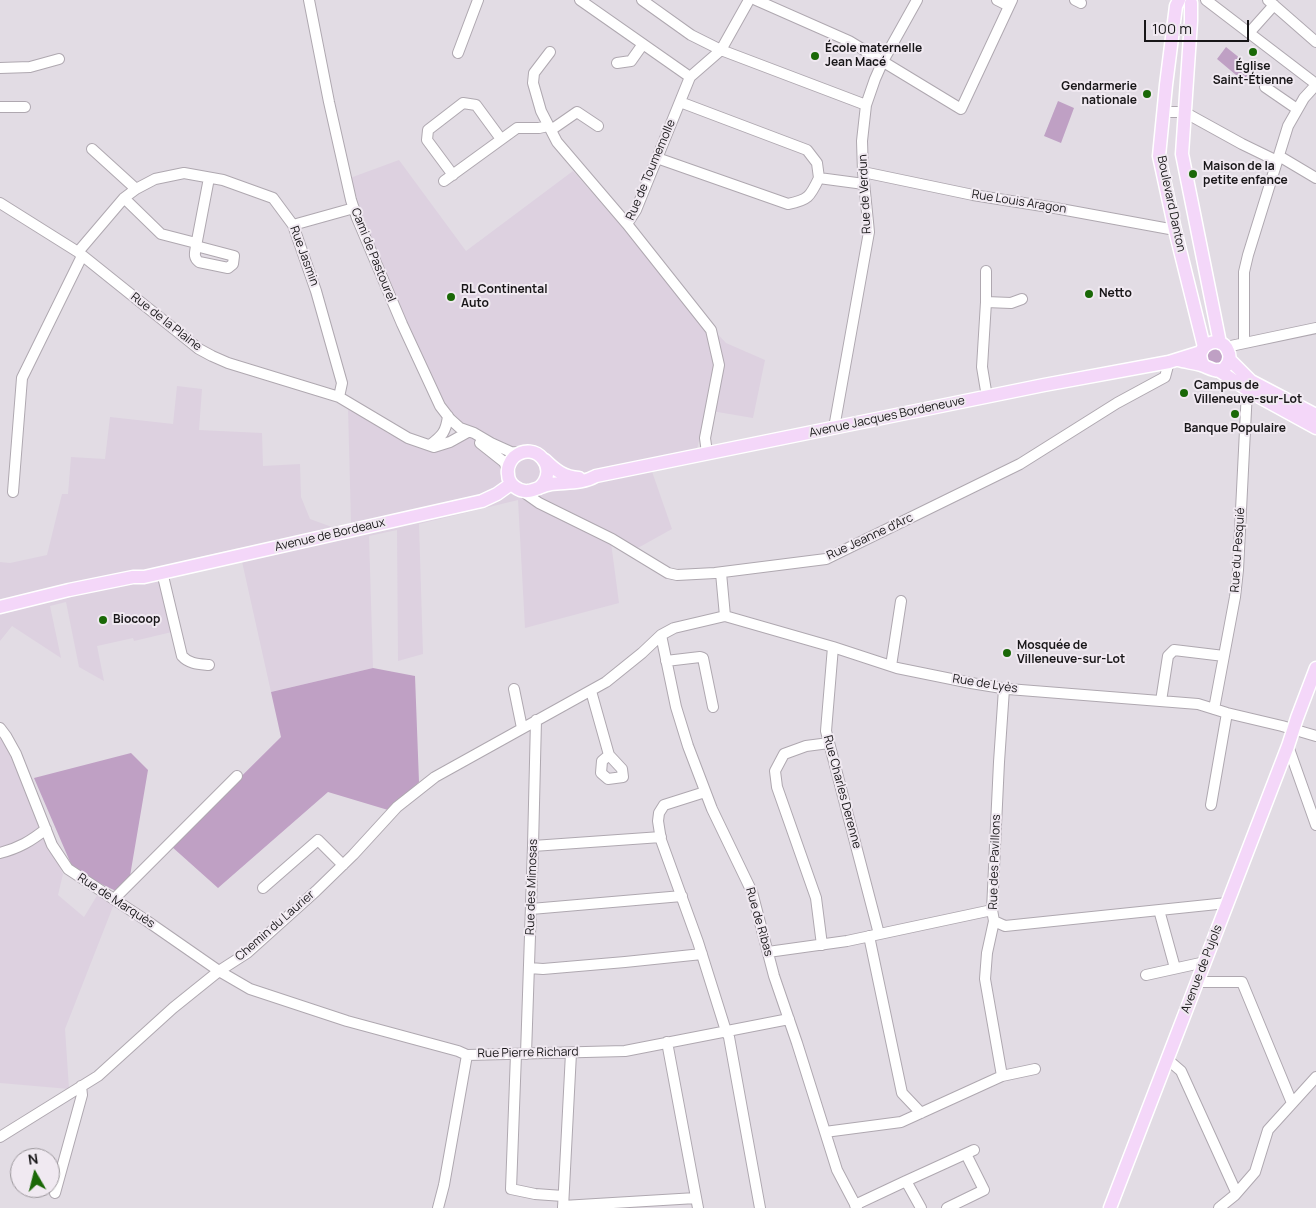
<!DOCTYPE html>
<html>
<head>
<meta charset="utf-8">
<style>
	body { margin:0 }
	#map { position:relative; width:1316px; height:1208px; overflow:hidden; background:#e2dce4; font-family:Manrope,sans-serif }
	canvas { display:block }
	.north { position:absolute; left:10px; top:1148px; width:50px; height:50px; box-sizing:border-box; background:#f0e9f1; border:1px solid #9a959a; border-radius:50%; rotate:352deg; font-size:14px; font-weight:700; line-height:20px; text-align:center; color:#181618 }
	.north::after { content:''; display:block; margin:auto; width:18px; height:22px; background:#1a6807; clip-path:polygon(50% 0,100% 100%,50% 72%,0 100%) }
	.scale { position:absolute; left:1144px; top:20px; width:105px; height:22px; box-sizing:border-box; border:2px solid #181618; border-top:0; padding-left:6px; font-size:15px; line-height:18px; white-space:nowrap; color:#181618; -webkit-text-stroke:4px #f0e9f1; paint-order:stroke }
</style>
</head>
<body>
<div id="map">
<canvas width="1316" height="1208"></canvas>
<div class="north">N</div>
<div class="scale">100 m</div>
</div>
<script>
const context = document.querySelector('canvas').getContext('2d');
context.lineJoin = 'round';
function fillPath(path, color) { context.fillStyle = color; context.fill(path, 'evenodd'); }
function trace(path, color, width, dash) { context.strokeStyle = color; context.lineWidth = width; context.lineCap = dash ? 'butt' : 'round'; context.setLineDash(dash || []); context.stroke(path); }
function label(font, color, halo, rows, align = 'center') {
  context.font = font + ' Manrope,sans-serif'; context.lineWidth = 4; context.setLineDash([]); context.textBaseline = 'middle'; context.strokeStyle = halo; context.fillStyle = color; for (const [text, x, y, turn = 0] of rows) {
    context.save(); context.translate(x, y); context.rotate((+turn || 0) * Math.PI / 180); context.textAlign = isNaN(turn) ? turn : align; if (halo) context.strokeText(text, 0, 0); context.fillText(text, 0, 0); context.restore();
  }
}
fillPath(new Path2D(`
	M399,160L466,251L573,171L691,306L726,343L765,360L753,418L706,410L697,449L648,460L672,529L636,549L610,535L619,603L525,628L518,500L419,524L423,654L398,661L397,530L369,536L373,668L271,692L239,548L158,567L172,632L134,641L133,638L97,646L104,681L79,667L66,602L50,606L61,658L12,626L0,641V562L10,563L47,555L62,494H68L71,457L105,459L110,417L173,424L177,386L202,389L199,430L262,433L263,466L300,464L301,497L310,519L332,527L351,523L348,407L389,434L431,452L469,437L443,402L392,291L370,235L350,178Z
	M0,739H3L63,874L58,895L84,917L98,894L114,904L65,1029L69,1089L0,1083Z`), '#ddd1e0');
fillPath(new Path2D(`
	M1226,47L1246,63L1242,68L1249,74L1245,78L1236,75L1217,59Z
	M1058,101L1074,108L1061,143L1044,136Z
	M1207 356a8 8 0 1 1 16 0a8 8 0 1 1-16 0Z
	M373,668L415,676L419,782L388,810L328,792L218,888L171,846L281,737L271,692Z
	M131,753L148,770L130,876L118,892L74,871L34,778Z`), '#bfa0c4');
const minor = new Path2D(`
	M309,0L329,102L351,200L357,218L402,324L440,406L450,419L460,428L474,433L491,443L502,448L511,452L521,453
	M580,0L690,77
	M642,0L691,35L721,50L866,105
	M756,0L849,41L961,109L1012,0
	M997,0L1009,6
	M1075,0L1081,3
	M1206,0L1316,84
	M1268,0L1316,42
	M1249,33L1274,5
	M550,52L534,73L533,83L541,111L557,142L627,224
	M458,53L478,0
	M617,63L631,61L643,44
	M0,68L30,67L59,59
	M1265,87L1297,109
	M680,102L807,150L817,163L819,178L864,184
	M0,107H25
	M1164,112H1184L1242,144L1277,161
	M551,130L577,112L598,126
	M92,149L136,189
	M1279,156L1316,178
	M657,158L788,204C808,200 810,197 819,178
	M863,172L973,195L1055,208L1175,230
	M453,175L427,140L428,130L463,103L476,105L501,139
	M444,181L517,128H539L548,126
	M124,198L161,234L196,243
	M0,203L78,252L199,349L212,356L228,363L339,397L408,438L434,447L450,442L468,432
	M293,225L354,208
	M196,246L234,256L233,264L228,268L199,262C193,257 195,253 196,246L209,178
	M78,252L124,198L136,189L155,179L184,173L223,180L273,198L293,225L316,291L342,383L339,397
	M986,302V271
	M1244,343V272L1248,255L1288,126L1304,98L1316,85
	M1226,347L1316,328
	M987,397L982,367L986,302L1011,303L1022,299
	M834,428L869,232L863,172L862,141L866,105L875,79L883,61L917,0
	M480,443L504,462L508,470
	M430,445C442,436 446,432 448,416
	M707,453L705,438L719,365L711,330L627,224L636,210L690,77L721,50L749,0
	M522,491L539,503L612,539L668,573L677,575L715,573L826,559L1020,464L1117,403L1165,377L1169,362
	M13,492L22,378L82,256
	M162,572L182,656C189,664 199,664 209,665
	M721,573L725,616
	M725,616L833,647L897,668L971,683L1008,689L1198,704L1227,713L1282,726L1316,736
	M661,635L676,707L688,746L712,809L752,892L774,976L797,1043L837,1170L857,1208
	M833,647L826,731L879,934
	M666,661L700,657L703,658L713,707
	M891,666L901,601
	M514,689L522,728
	M1004,689L999,762L992,910L994,921L1005,926L1227,903
	M591,691L609,755L622,769L623,777L608,779L601,773L602,761L609,755
	M1161,701L1168,656L1174,650L1224,656
	M1214,709L1235,597L1238,570L1247,390
	M0,728L6,736L16,754L52,845L68,869L147,921L219,971L250,989L347,1021L458,1051L467,1055L625,1051L789,1019
	M1288,746L1316,825
	M705,792L664,805L659,813L658,821L661,840L698,942L726,1031L729,1037L760,1208
	M1211,805L1227,713
	M533,846L661,837
	M0,853C19,848 31,841 46,829
	M263,888L318,840L343,865
	M114,899L237,776
	M531,909L682,896
	M1159,910L1175,968
	M994,921L987,953L985,979L1002,1076
	M869,936L902,1093L921,1113
	M822,945L816,898L777,787L775,771L784,754L806,746L829,743
	M768,952L847,941L992,910
	M529,968L543,969L625,962L702,954
	M1146,975L1205,962
	M1197,982H1242L1292,1103
	M667,1042L698,1208
	M516,1054L511,1189L535,1194L563,1196
	M526,1054L533,846L536,720
	M1167,1059L1181,1071L1236,1192
	M825,1132L901,1122L1002,1076L1035,1069
	M0,1137L98,1076L173,1008L219,971L247,953L316,891L353,855L397,807L435,777L606,682L642,653L661,635L674,628L725,616
	M55,1193L82,1095L81,1086
	M855,1205L906,1181
	M563,1206L696,1198
	M438,1208L444,1185L467,1055
	M563,1208L571,1053
	M921,1208L906,1181L974,1150
	M947,1208L984,1190L966,1154
	M1219,1208L1235,1195L1255,1172L1268,1130L1316,1077`);
const major = new Path2D(`
	M1179,0L1176,6L1166,85L1159,156L1175,230L1204,347
	M1191,3V21L1182,154L1220,343
	M1229,359L1251,381L1316,415
	M1178,360C1186,362 1193,363 1201,365C1211,368 1221,377 1228,363C1230,359 1230,355 1228,351C1221,332 1190,346 1204,366
	M1218,370L1254,394L1316,428
	M545,460C555,470 564,477 579,478
	M539,488C561,469 535,439 514,457C510,461 507,468 508,474C508,479 511,484 515,487C528,497 538,486 551,484C567,482 582,484 596,476L1044,385L1169,362L1201,352
	M0,607L69,590L133,577H144L482,501L497,494L511,484
	M1110,1208L1288,746L1297,718L1316,668`);
trace(minor, '#afa8b0', 12);
trace(major, '#fff', 15);
trace(minor, '#fff', 10);
trace(major, '#f4d7f9', 12);
for (const [x, y, r, color] of [
	[1253,52,5,"#1a6807"],
	[815,56,5,"#1a6807"],
	[1147,94,5,"#1a6807"],
	[1193,174,5,"#1a6807"],
	[1089,294,5,"#1a6807"],
	[451,297,5,"#1a6807"],
	[1184,393,5,"#1a6807"],
	[1235,414,5,"#1a6807"],
	[103,620,5,"#1a6807"],
	[1007,653,5,"#1a6807"]
]) { const dot = new Path2D(); dot.arc(x, y, r, 0, 2 * Math.PI); context.fillStyle = color; context.fill(dot); trace(dot, '#f0e9f1', 2); }
label('bold 12px', '#181618', '#f0e9f1', [
	["École maternelle",825,49],
	["Jean Macé",825,63],
	["Église",1253,67,"center"],
	["Saint-Étienne",1253,81,"center"],
	["Gendarmerie",1137,87,"right"],
	["nationale",1137,101,"right"],
	["Maison de la",1203,167],
	["petite enfance",1203,181],
	["RL Continental",461,290],
	["Auto",461,304],
	["Netto",1099,294],
	["Campus de",1194,386],
	["Villeneuve-sur-Lot",1194,400],
	["Banque Populaire",1235,429,"center"],
	["Biocoop",113,620],
	["Mosquée de",1017,646],
	["Villeneuve-sur-Lot",1017,660]
], 'left');
label('12px', '#181618', '#f0e9f1', [
	["Rue de Toumemolle",651,170,-67],
	["Rue de Verdun",865,194,-93],
	["Rue Louis Aragon",1019,202,9],
	["Boulevard Danton",1171,204,78],
	["Cami de Pastourel",373,255,68],
	["Rue Jasmin",304,256,70],
	["Rue de la Plaine",166,322,38],
	["Avenue Jacques Bordeneuve",887,417,-12],
	["Avenue de Bordeaux",330,535,-13],
	["Rue Jeanne d'Arc",870,537,-25],
	["Rue du Pesquié",1238,550,-86],
	["Rue de Lyès",985,684,9],
	["Rue Charles Derenne",842,792,75],
	["Rue des Pavillons",995,862,-88],
	["Rue des Mimosas",532,887,-88],
	["Rue de Marquès",116,901,33],
	["Rue de Ribas",759,922,74],
	["Chemin du Laurier",275,926,-41],
	["Avenue de Pujols",1202,969,-69],
	["Rue Pierre Richard",528,1053,-1]
]);
</script>
</body>
</html>
